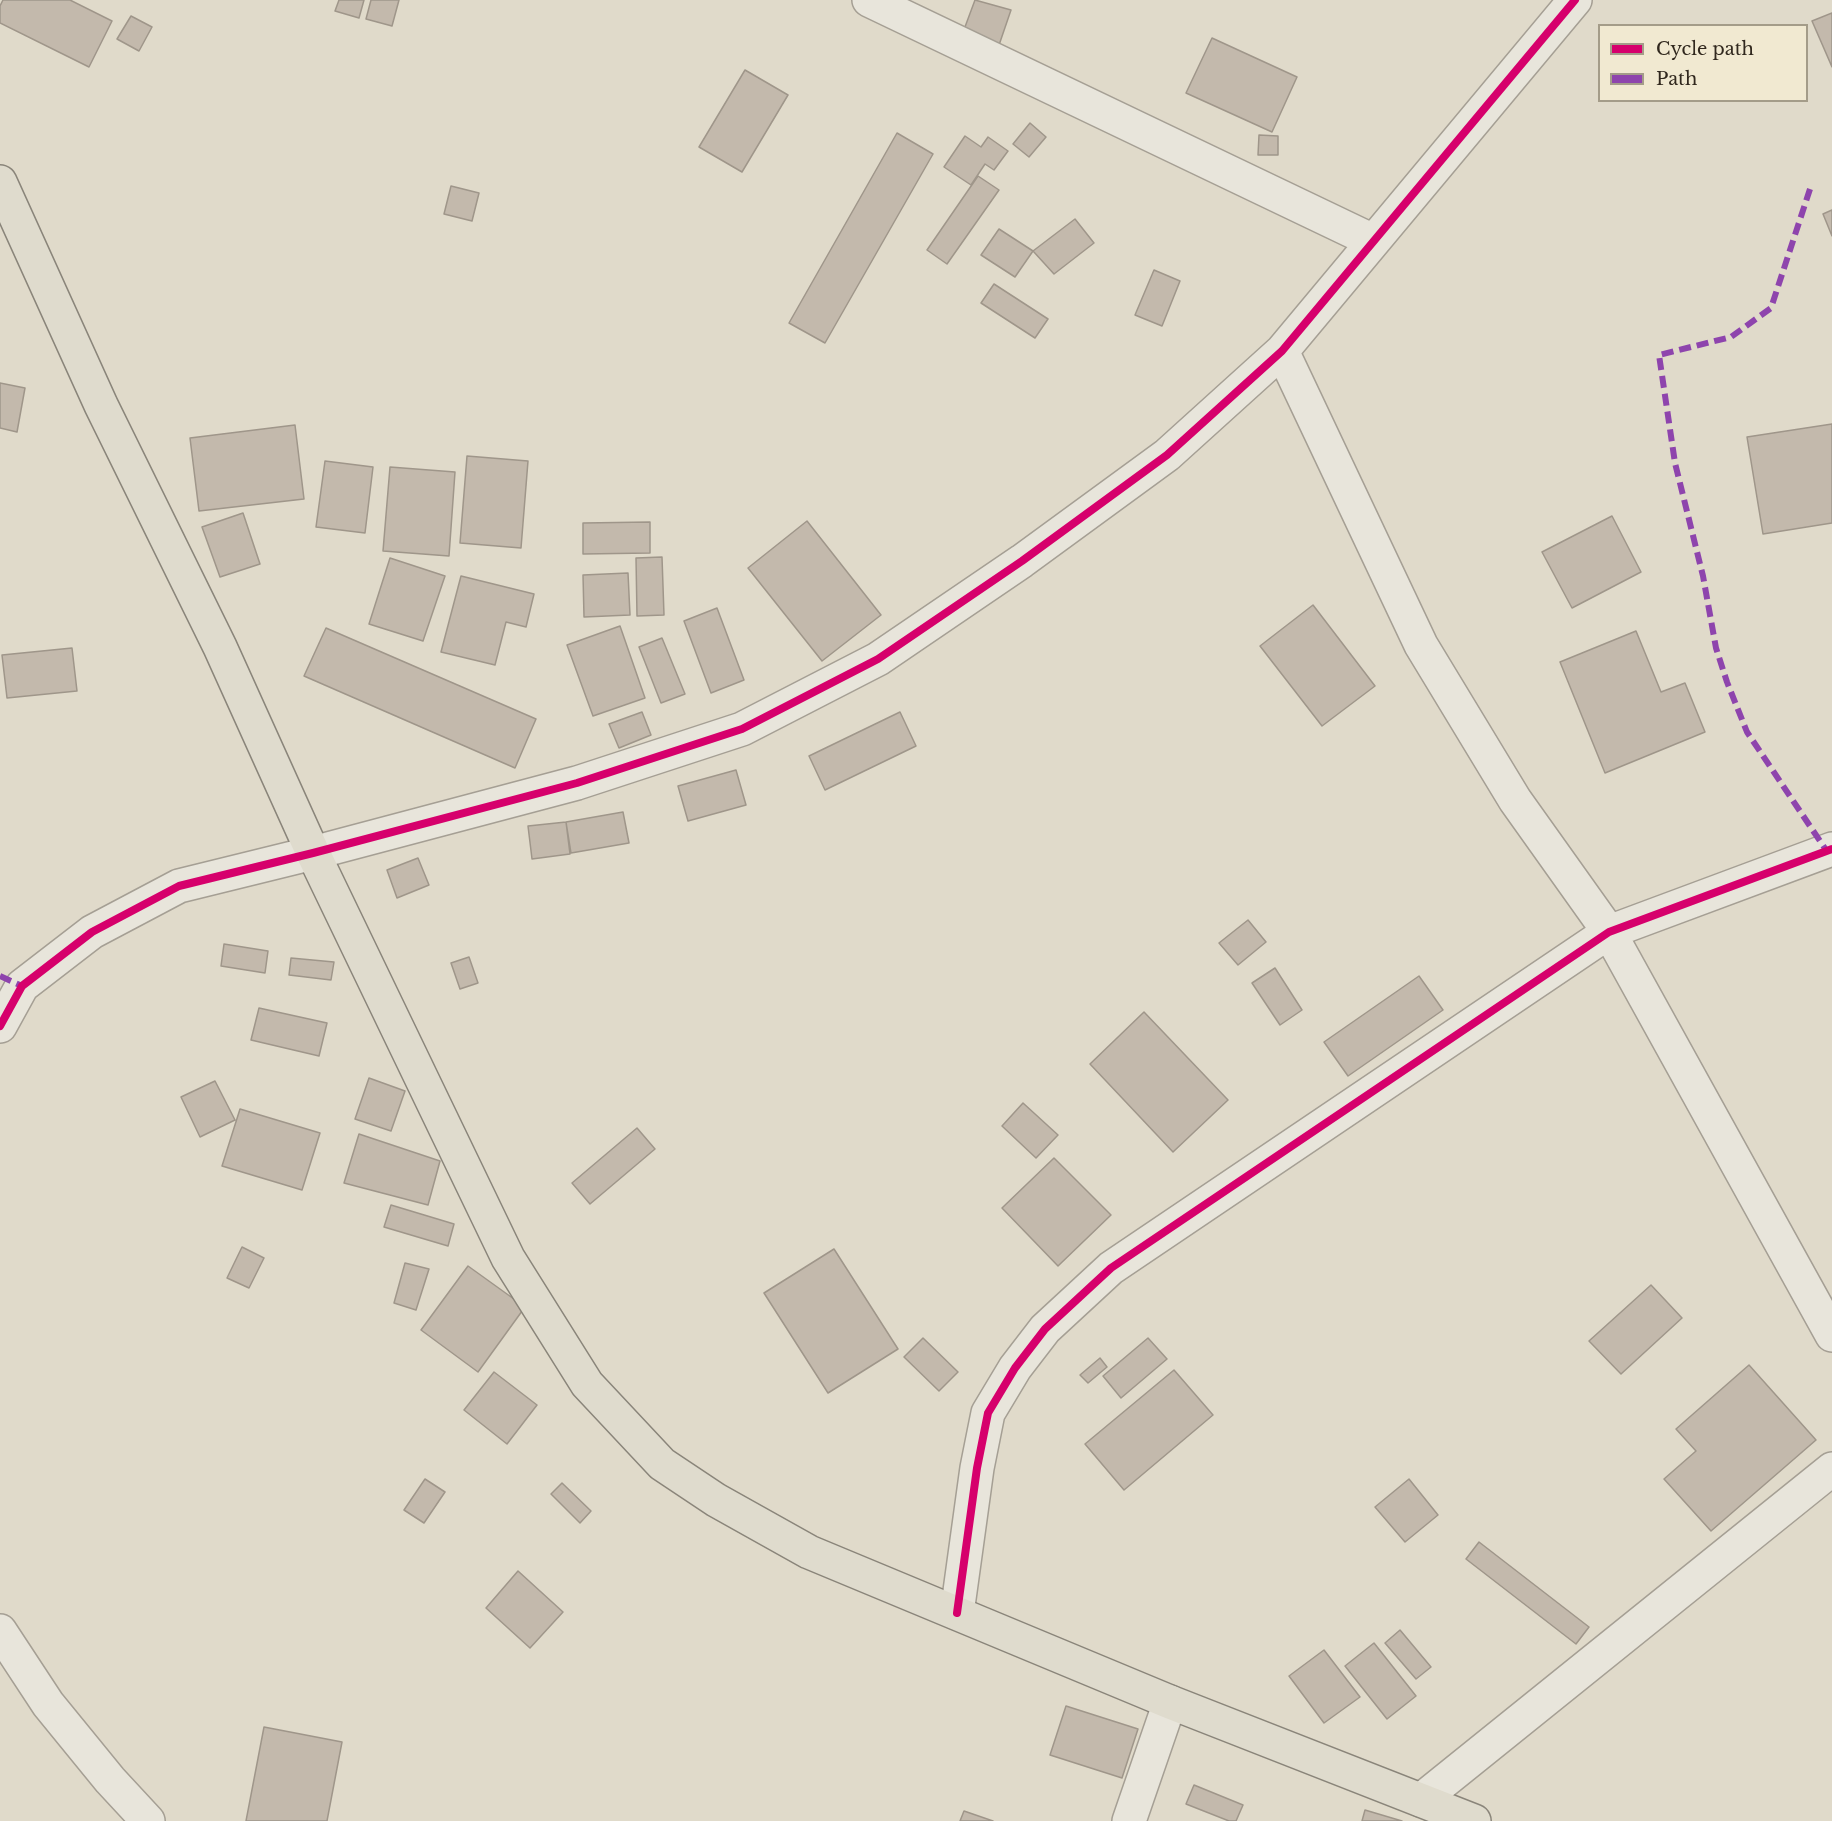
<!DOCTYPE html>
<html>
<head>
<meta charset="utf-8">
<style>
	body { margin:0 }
	#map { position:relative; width:1832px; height:1821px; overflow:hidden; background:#e0daca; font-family:"Libre Baskerville",serif }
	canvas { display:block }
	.legend { position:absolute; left:1598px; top:24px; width:210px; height:78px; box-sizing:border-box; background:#f1e9d1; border:2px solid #a49c89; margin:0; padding:8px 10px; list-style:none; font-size:18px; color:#31281e }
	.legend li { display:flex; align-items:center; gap:12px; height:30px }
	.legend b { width:30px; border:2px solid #a49c89 }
</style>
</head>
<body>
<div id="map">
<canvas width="1832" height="1821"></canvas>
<ul class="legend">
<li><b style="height:8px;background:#d6006c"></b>Cycle path</li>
<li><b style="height:8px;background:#8e44ad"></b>Path</li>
</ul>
</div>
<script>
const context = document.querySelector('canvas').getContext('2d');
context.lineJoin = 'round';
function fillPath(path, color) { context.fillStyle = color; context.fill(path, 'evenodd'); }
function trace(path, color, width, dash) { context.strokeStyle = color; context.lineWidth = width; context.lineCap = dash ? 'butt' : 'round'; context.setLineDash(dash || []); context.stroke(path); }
const building = new Path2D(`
	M3,0H70L112,21L89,67L0,23V6Z
	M339,0H364L359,18L335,11Z
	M371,0H399L392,26L366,19Z
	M975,0L1011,10L998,48L962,35Z
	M1832,13V67L1812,21Z
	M131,16L152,27L139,51L117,39Z
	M1212,38L1297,77L1272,132L1186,93Z
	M745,70L788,95L742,172L699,147Z
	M1030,123L1046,137L1029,157L1013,144Z
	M897,133L933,154L825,343L789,323Z
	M1259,135L1278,136V155H1258Z
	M965,136L981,147L988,137L1008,151L994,170L985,164L971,185L944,167Z
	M978,176L999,190L947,264L927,250Z
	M451,186L479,193L472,221L444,214Z
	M1832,210V236L1823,214Z
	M1075,219L1094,243L1054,274L1033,251Z
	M999,229L1033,251L1015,277L981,255Z
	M1154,270L1180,281L1162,326L1135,315Z
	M994,284L1048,319L1035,338L981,303Z
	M0,383L25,388L17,432L0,428Z
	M1832,424V523L1763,534L1747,437Z
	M295,425L304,499L199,511L190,438Z
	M467,456L528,461L521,548L460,543Z
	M325,461L373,467L365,533L316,527Z
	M390,467L455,472L449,556L383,551Z
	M243,513L260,564L220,577L202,527Z
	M1612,516L1641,572L1572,608L1542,552Z
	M807,521L881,615L822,661L748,568Z
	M650,522V553L583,554V523Z
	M662,557L664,615L637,616L636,558Z
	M390,558L445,576L423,641L369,624Z
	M628,573L630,615L584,617L583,575Z
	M461,576L534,594L526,627L506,622L495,665L441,652Z
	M1313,605L1375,686L1322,726L1260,646Z
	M717,608L744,680L711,693L684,621Z
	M620,626L645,698L593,716L567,645Z
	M326,628L536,719L515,768L304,676Z
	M1636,631L1661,692L1685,683L1705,732L1605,773L1560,662Z
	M662,638L685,694L661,703L639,647Z
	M72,648L77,691L7,698L2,655Z
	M642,712L651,735L619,748L609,724Z
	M900,712L916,746L825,790L809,756Z
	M736,770L746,805L688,821L678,786Z
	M623,812L629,843L571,853L566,822Z
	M566,822L570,854L532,859L528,826Z
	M418,858L429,885L397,898L387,870Z
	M1248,920L1266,942L1238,965L1219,943Z
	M224,944L268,951L265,973L221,966Z
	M469,957L478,983L460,989L451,963Z
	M291,958L334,962L331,980L289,975Z
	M1275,968L1302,1010L1280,1025L1252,983Z
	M1419,976L1443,1010L1348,1076L1324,1042Z
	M259,1008L327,1023L319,1056L251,1040Z
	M1144,1012L1228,1100L1173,1152L1090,1064Z
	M369,1078L405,1091L391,1131L355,1119Z
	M215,1081L235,1120L200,1137L181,1097Z
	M1023,1103L1058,1135L1036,1158L1002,1126Z
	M240,1109L320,1133L302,1190L222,1166Z
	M637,1128L655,1149L590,1204L572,1183Z
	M359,1134L440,1161L428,1205L344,1183Z
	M1054,1158L1111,1215L1058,1266L1002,1208Z
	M391,1205L454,1224L448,1246L384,1227Z
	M242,1247L264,1258L249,1288L227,1278Z
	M834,1249L898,1349L828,1393L764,1293Z
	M405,1263L429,1269L416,1310L394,1303Z
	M468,1266L525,1307L478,1372L421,1330Z
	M1651,1285L1682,1318L1621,1374L1589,1341Z
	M923,1338L958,1372L939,1391L904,1357Z
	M1148,1338L1167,1359L1121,1398L1103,1376Z
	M1100,1358L1107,1367L1088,1383L1080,1375Z
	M1749,1365L1816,1440L1711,1531L1664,1479L1696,1451L1676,1429Z
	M1174,1370L1213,1415L1124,1490L1085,1444Z
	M494,1372L537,1405L507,1444L464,1410Z
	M425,1479L445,1492L424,1523L404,1510Z
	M1409,1479L1438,1515L1405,1542L1375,1507Z
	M562,1483L591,1511L580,1523L551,1494Z
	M1479,1542L1589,1627L1576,1644L1466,1559Z
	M518,1571L563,1612L530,1648L486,1608Z
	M1400,1630L1431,1667L1416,1679L1385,1643Z
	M1374,1643L1416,1696L1387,1719L1345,1666Z
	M1324,1650L1360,1697L1324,1723L1289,1676Z
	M1066,1706L1138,1729L1122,1778L1050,1755Z
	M264,1727L342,1742L327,1821H246Z
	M1194,1785L1243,1805L1236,1821H1229L1186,1804Z
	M1365,1810L1402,1821H1362Z
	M964,1811L993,1821H960Z`);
fillPath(building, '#c3b9ac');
trace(building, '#9f968a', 1.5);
const minor = new Path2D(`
	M869,0L1373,241
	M1282,351L1421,645L1515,800L1609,932L1832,1335
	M0,1026L22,986L92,932L179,886L313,853L577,783L742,729L878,659L1022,561L1167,455L1282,351L1575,0
	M957,1613L977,1468L988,1413L1015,1368L1045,1329L1111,1268L1609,932L1832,849
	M0,1631L48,1704L110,1780L148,1821
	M1421,1800L1832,1469
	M1129,1821L1170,1702`);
const major = new Path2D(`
	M0,182L101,405L220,647L313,853L508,1258L587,1384L662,1464L716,1500L809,1552L1170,1702L1474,1821`);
trace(minor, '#a59f94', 36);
trace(major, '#8a857a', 36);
trace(minor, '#e8e5db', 33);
trace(major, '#dfdbcd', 33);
trace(new Path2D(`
	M1810,189L1771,308L1731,337L1659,355L1675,463L1703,576L1716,648L1727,682L1747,732L1826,850
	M0,976L22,986`), '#8e44ad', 6, [12, 6]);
trace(new Path2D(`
	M0,1026L22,986L92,932L179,886L313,853L577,783L742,729L878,659L1022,561L1167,455L1282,351L1575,0
	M957,1613L977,1468L988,1413L1015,1368L1045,1329L1111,1268L1609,932L1832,849`), '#d6006c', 8);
</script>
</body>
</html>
